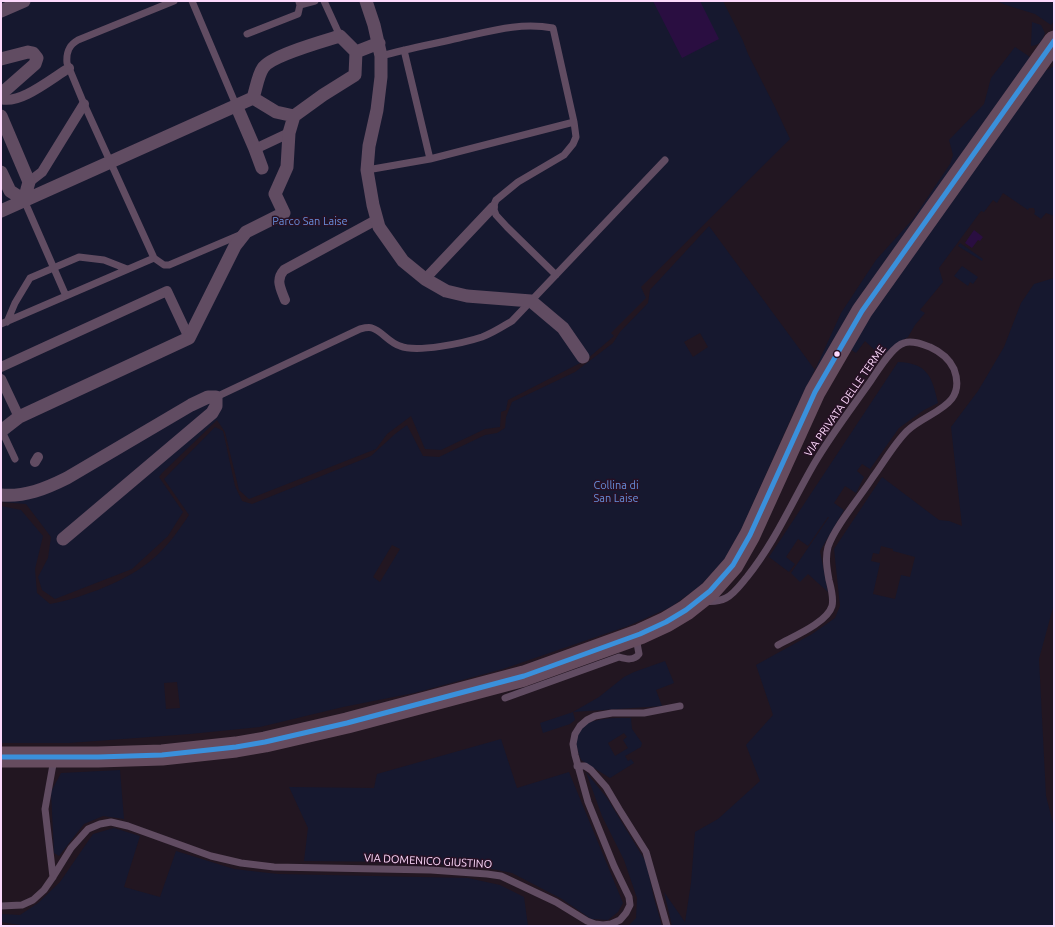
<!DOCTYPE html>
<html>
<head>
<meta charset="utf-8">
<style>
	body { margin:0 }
	#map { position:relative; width:1055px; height:927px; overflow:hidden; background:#221621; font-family:Ubuntu,sans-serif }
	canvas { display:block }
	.frame { position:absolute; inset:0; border:2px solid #fdd9fc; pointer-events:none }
</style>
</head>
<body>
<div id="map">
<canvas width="1055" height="927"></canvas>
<div class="frame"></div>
</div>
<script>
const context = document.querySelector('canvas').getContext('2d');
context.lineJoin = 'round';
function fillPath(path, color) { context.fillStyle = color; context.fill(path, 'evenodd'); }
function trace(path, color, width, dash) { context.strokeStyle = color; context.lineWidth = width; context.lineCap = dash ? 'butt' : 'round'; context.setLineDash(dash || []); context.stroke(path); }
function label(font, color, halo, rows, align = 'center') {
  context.font = font + ' Ubuntu,sans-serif'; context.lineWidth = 3; context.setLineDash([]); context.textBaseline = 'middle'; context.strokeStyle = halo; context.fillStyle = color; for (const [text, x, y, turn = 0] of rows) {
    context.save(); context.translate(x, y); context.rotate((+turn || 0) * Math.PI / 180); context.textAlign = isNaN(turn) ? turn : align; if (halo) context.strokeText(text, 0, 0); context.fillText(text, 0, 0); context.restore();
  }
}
fillPath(new Path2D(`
	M1,1H723L743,41L748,54L775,107L790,139L641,287L646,298L611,333L614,336L586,360L508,400L506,410L501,412L500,427L485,429L441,450L425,449L411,416L387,434L376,449L249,499L239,490L225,432L217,420L162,473L159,477L183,512L168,536L132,569L55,599L42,590L38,577L48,558L51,537L26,504L1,502Z
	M996,1H1054V21L1051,25L1035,14L1006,5Z
	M1032,22L1041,25L1045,33C1042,41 1040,45 1031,46Z
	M1015,47L1033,59L838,344L815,370L794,412L741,530L724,560L700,586L671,607L628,626L503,669L414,693L343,707L260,727L190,734L69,743H1V506L21,510L43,536L35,569L37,593L50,604C83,598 129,580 154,558C168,546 179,530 189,515L164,479L215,427L223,431L235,486L242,501L252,504L371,456L395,434L407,425L423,456L439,457L485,435L497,433L505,428L506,417L512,402L575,372L613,343L620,332L648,303L650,290L709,226L815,370L841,313L876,260L913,219L950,164L953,155L949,140L984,104L991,78ZM700,333L708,347L693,357L684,342ZM392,545L400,549L380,582L373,577ZM177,682L180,708L166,709L164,683Z
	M1054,66V166L1053,165L1054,216L1046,213L1041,219L1034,214L1035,212L1034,208H1029L1028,210L1003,193L997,203L993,200L984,212L981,211L939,268L943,282L920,310L925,313L915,325L908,337L896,344L881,356L865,341L856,353L850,349L852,336L1041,73Z
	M960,243L983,259L982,261L958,246Z
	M962,266L978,277L973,284L970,282L968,286L954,276Z
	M1054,278V604L1039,659L1046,796L1054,827V926H672L664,892L685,922L691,883L695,832L718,819L760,781L746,745L773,715L756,665L812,634L835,618L840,606L834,549L882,477L939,520L949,521L962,526L951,427L978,391L1004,347L1021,303L1034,284ZM881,546L893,549V551L915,557L910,577L901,575L895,599L873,594L880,563L871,561L873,553L879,554Z
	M898,362C928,363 932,377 938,403L924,410L899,428L870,469L862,464L857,471L864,477L856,493L845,486L834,503L844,510L820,551L828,592L808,574L800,582L791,573L829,517H828L808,546L798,539L786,557L795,564L789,572L769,557Z
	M665,661L674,683L656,690L662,706L573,712L575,720L570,724L543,733L540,723L573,712L599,697L624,677L634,672Z
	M631,718L632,729L642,743L641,747L625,756L628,761L631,759L634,763L610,778L581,760C579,755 577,748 576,742C575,716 614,718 631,718ZM624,733L627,737L623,740L628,748L615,756L608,743Z
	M501,739L517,788L569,772L623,903L618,912L608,920L591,919L562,899L512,873L477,866L398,862L304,861L308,828L289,787L374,788L377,774Z
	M120,770L124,819L103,816L84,824L59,856L54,853L51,792L61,773Z
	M586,772L607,798L646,862L654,898L662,926H628L636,918L637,898L624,860L602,816Z
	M114,828L140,836L124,887L160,897L176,851L234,869L278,874L468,878L500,885L524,897L528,926H27L1,922V914L20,915L38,903L60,882L93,834Z`), '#16182f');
fillPath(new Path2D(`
	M653,1H700L719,39L682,58Z
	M974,230L983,237L980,241L978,240L972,248L965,243Z`), '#2a0e41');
trace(new Path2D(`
	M192,1L236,105
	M324,1L340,36
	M299,2L300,5L315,1
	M247,34L298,14L300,5
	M381,56C407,49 433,44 459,38C491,31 520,22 553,28L574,122L430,159L404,50
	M367,170L430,159
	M24,200L66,296
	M154,258L164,265H169L242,234
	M556,275L507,227L496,215L493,207L496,200L518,182L564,155L573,144L576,137L574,122
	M7,322L15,303L30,278L79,257L104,260L127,269
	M1,324L154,258L84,104L67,63C66,52 69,45 78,40L174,1
	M216,397L360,329C364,328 369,327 372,328C382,331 388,342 400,346C417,353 464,343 482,337C493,333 502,327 512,321L665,160
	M1,429L15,459
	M704,601C712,602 718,602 726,598C734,594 741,584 747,577C775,542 792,502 814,464C831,435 851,409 870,382C877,372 892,346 904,343C912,340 922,344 930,347C941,352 949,358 954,369C968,407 928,411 907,431C894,444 884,462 873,477C861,496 835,526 828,547C825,558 827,569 829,580C831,588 834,598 832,606C827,623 792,637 778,645
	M505,698L619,657C626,659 634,661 639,654L636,638
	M577,766H585L591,770L606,787L619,809L646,852L667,926
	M53,877L45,809L54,759
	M1,906L22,905L33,900L44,890L53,877L71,848L88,829L100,824L111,822L128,826L211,856L241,863L274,867L431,870L487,874L501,876L556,902L587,921L595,924L603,925L611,924L620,920L626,913L630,905L629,897L614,866L588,802L575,755L573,744L575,734L580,726L587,720L595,716L612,713H644L680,706`), '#614c62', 7);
trace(new Path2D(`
	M1,99C20,105 52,78 69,68
	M255,149L289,133
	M29,182L42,172L84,104
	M425,279L493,207
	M285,300C281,289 275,280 284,270L376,220
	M1,367L167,291L189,338
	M1,379L19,417
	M35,462L38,457`), '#614c62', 10);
trace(new Path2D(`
	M366,1L374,25L381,56V77L377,110L369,146L367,170L373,205L379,227L403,261L425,279L446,291L467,296L531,301L563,328L583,357
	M1,11L24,1
	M356,52L379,43
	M1,59L28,52L33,53L37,58L35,64L1,94
	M236,105L255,149L262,168
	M1,116L29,182L24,200L10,191L1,172
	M1,211L253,98C256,89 258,75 263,68C270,56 324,41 340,36L356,52L355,75L323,95L294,116L276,112L253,98
	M1,431L19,417L189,338L235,246L246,232L284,213L275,194L287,167L289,133L294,116
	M1,495C25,497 45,489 67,478L191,405L208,397H216V406L212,413L63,539`), '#614c62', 13);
trace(new Path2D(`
	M1,757H98L162,755L236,747L265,742L347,723L524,676L640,634L666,622L686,610L710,591L733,565L750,535L815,392L862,311L1054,41`), '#664c5f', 21);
trace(new Path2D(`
	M1,757H98L162,755L236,747L265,742L347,723L524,676L640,634L666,622L686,610L710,591L733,565L750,535L815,392L862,311L1054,41`), '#3a90db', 5);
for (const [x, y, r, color] of [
	[837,354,3.5,"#fdd9fc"]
]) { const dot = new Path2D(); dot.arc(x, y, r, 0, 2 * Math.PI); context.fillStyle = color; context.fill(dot); trace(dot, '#271125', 1.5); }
label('11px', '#678fdb', '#271125', [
	["Parco San Laise",310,221],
	["Collina di",616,485],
	["San Laise",616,498]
]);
label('11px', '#fdd9fc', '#271125', [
	["VIA PRIVATA DELLE TERME",845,401,-55],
	["VIA DOMENICO GIUSTINO",428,861,3]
]);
</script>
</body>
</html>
